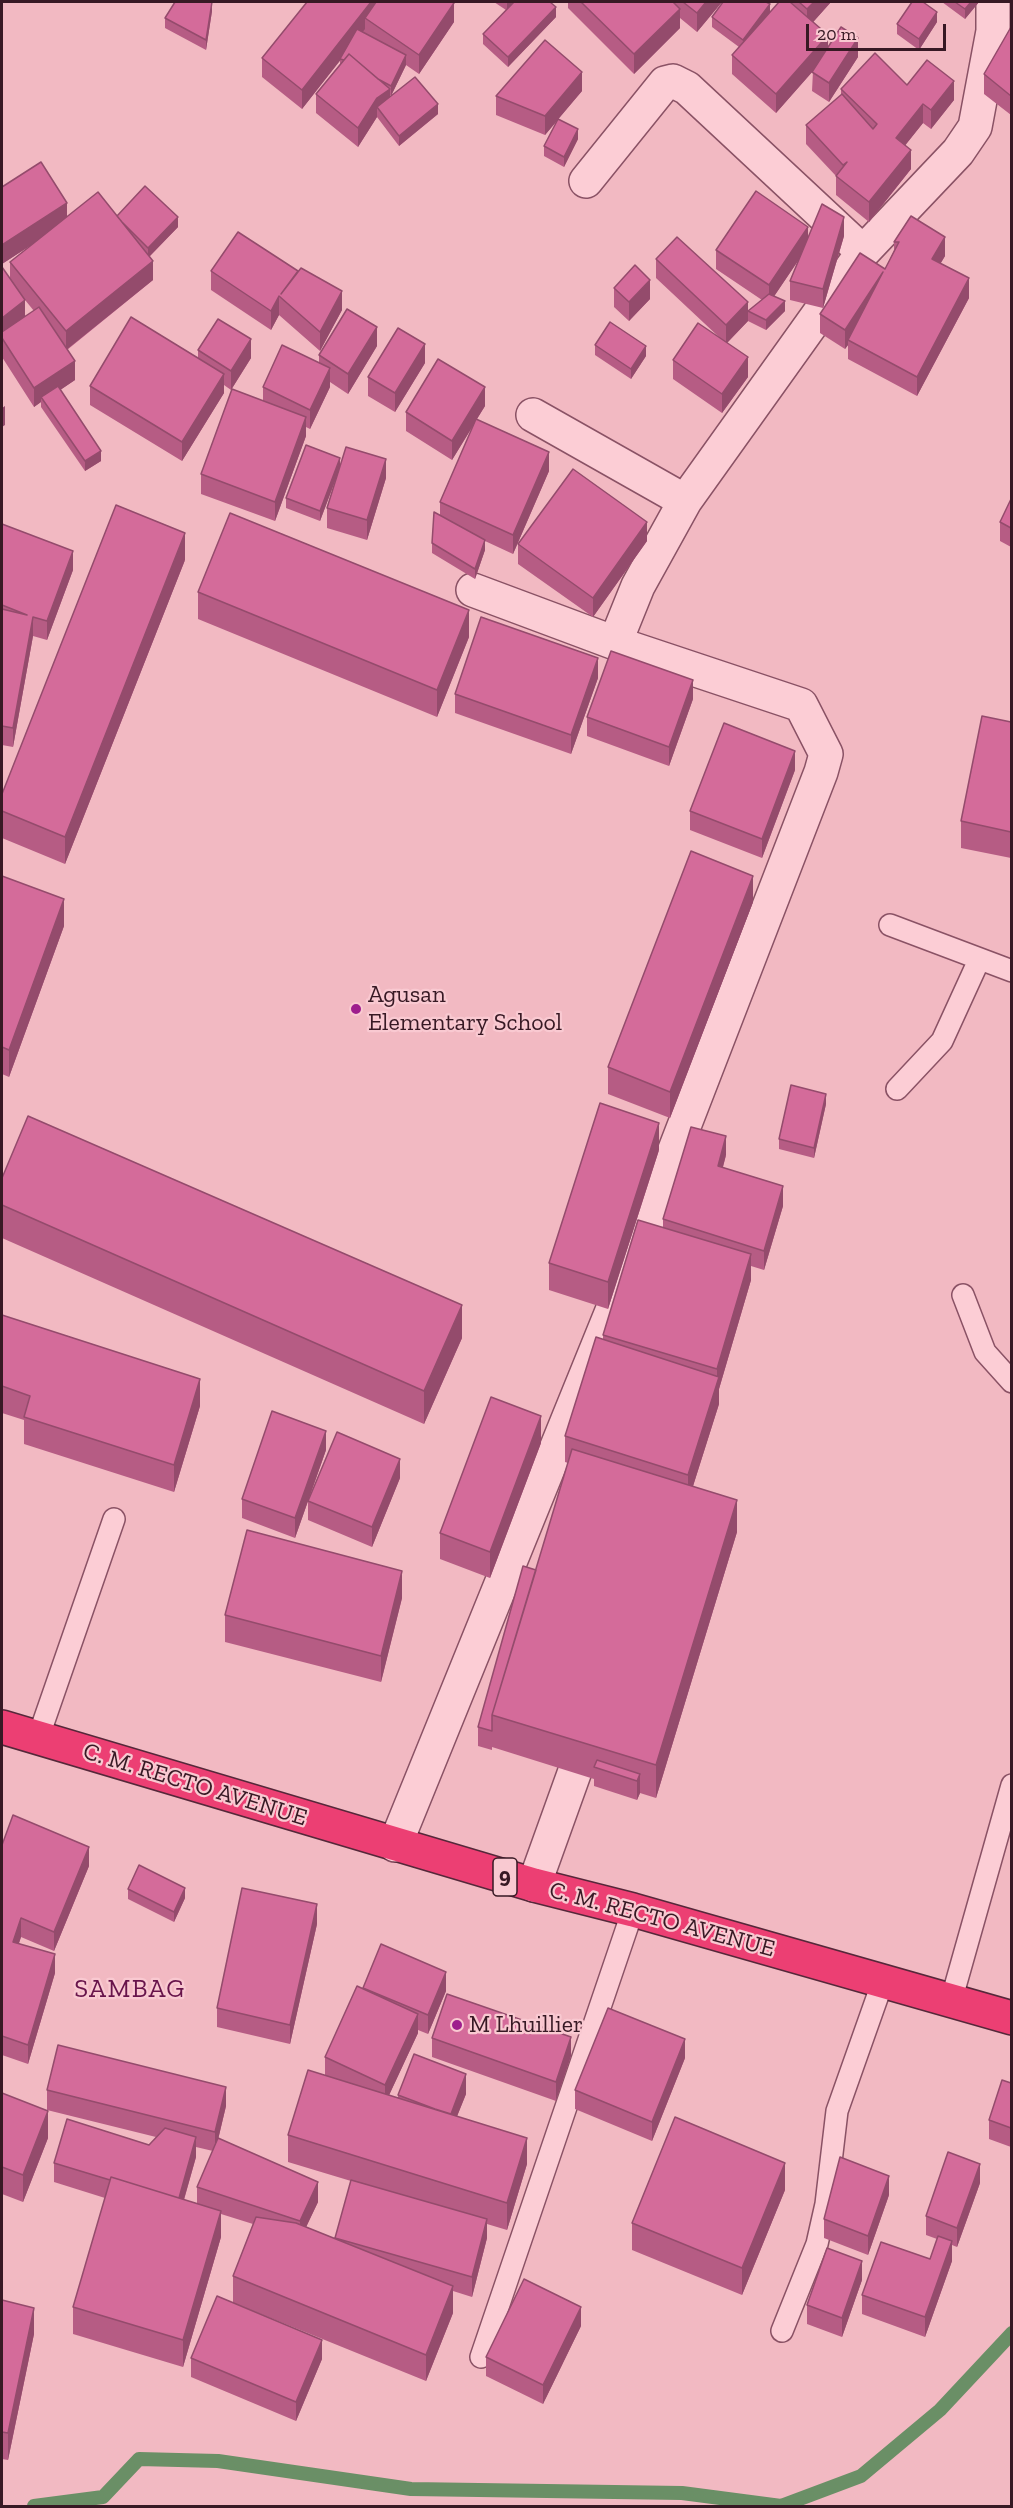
<!DOCTYPE html>
<html>
<head>
<meta charset="utf-8">
<style>
	body { margin:0 }
	#map { position:relative; width:1013px; height:2508px; overflow:hidden; background:#f2b9c2; font-family:"Zilla Slab",serif }
	canvas { display:block }
	.frame { position:absolute; inset:0; border:3px solid #371924; pointer-events:none }
	.scale { position:absolute; left:806px; top:24px; width:140px; height:27px; box-sizing:border-box; border:3px solid #371924; border-top:0; padding-left:8px; font-size:18px; line-height:21px; white-space:nowrap; color:#371924; -webkit-text-stroke:4px #f9c9d1; paint-order:stroke }
</style>
</head>
<body>
<div id="map">
<canvas width="1013" height="2508"></canvas>
<div class="frame"></div>
<div class="scale">20 m</div>
</div>
<script>
const context = document.querySelector('canvas').getContext('2d');
context.lineJoin = 'round';
function trace(path, color, width, dash) { context.strokeStyle = color; context.lineWidth = width; context.lineCap = dash ? 'butt' : 'round'; context.setLineDash(dash || []); context.stroke(path); }
function fillPath(path, color) { context.fillStyle = color; context.fill(path, 'evenodd'); }
function label(font, color, halo, rows, align = 'center') {
  context.font = font + ' "Zilla Slab",serif'; context.lineWidth = 4.5; context.setLineDash([]); context.textBaseline = 'middle'; context.strokeStyle = halo; context.fillStyle = color; for (const [text, x, y, turn = 0] of rows) {
    context.save(); context.translate(x, y); context.rotate((+turn || 0) * Math.PI / 180); context.textAlign = isNaN(turn) ? turn : align; if (halo) context.strokeText(text, 0, 0); context.fillText(text, 0, 0); context.restore();
  }
}
trace(new Path2D(`
	M34,2506L103,2497L139,2459L218,2461L411,2489L682,2493L781,2506L861,2476L940,2410L1012,2333`), '#6a8f66', 14);
const lane = new Path2D(`
	M890,925L1012,971
	M897,1089L942,1041L979,960
	M963,1295L985,1352L1012,1382
	M38,1738L114,1519
	M951,2001L1012,1785
	M782,2331L817,2244L826,2204L837,2111L883,1981
	M481,2357L633,1910`);
const street = new Path2D(`
	M586,181L665,83L673,81L687,88L863,252
	M533,415L685,501
	M615,643L638,586L685,501L863,252L958,152L975,127L993,31V2
	M395,1845L623,1284L821,772L826,754L801,705L615,643L473,590
	M534,1885L589,1732`);
const highway = new Path2D(`
	M2,1727L534,1885L633,1910L1012,2018`);
trace(lane, '#8a5265', 24);
trace(street, '#8a5265', 36);
trace(highway, '#56283a', 36);
trace(lane, '#fccdd5', 21);
trace(street, '#fccdd5', 33);
trace(highway, '#ec3f73', 33);
fillPath(new Path2D(`
	M307,2L454,22L419,74L406,65L391,96L390,95V97L438,114L399,146L377,117L358,147L316,113V94L340,64V60L302,109L262,77V58Z
	M494,2H513L511,4L556,17L508,67L483,44V34L506,10Z
	M568,2H722L697,32L680,18V28L634,74L568,8Z
	M778,2H831L813,22L828,47L858,57L829,102L812,91L813,71L776,113L732,74V55L739,47L712,27V17L770,13L779,2Z
	M942,2H979L965,19Z
	M212,11L206,50L165,28V18Z
	M937,22L919,50L897,34V24Z
	M1011,27V115L984,94V74Z
	M907,85L954,100L931,129L923,123L905,145L911,169L869,222L836,195V176L806,144V125L841,95V89Z
	M582,91L558,119L578,139L564,167L544,156V146L557,121L545,135L496,115V96Z
	M2,187L67,217L117,216L178,227L149,257L153,280L67,350L75,380L60,390L101,461L85,471L41,407V402L34,407L2,357V338L10,279V262L34,243L2,264ZM21,295L34,311L25,316Z
	M911,216L945,256L940,264L969,298L917,396L848,359V345L845,349L820,333V314L885,269L894,250V242Z
	M808,236H844L823,308L790,300V281L798,261L774,296L785,311L766,330L748,321L727,343L748,377L722,413L673,379V360L720,338L656,278V259L748,311L762,300L716,269V250Z
	M211,271L298,273L342,310L320,351L279,315L271,330L211,290Z
	M614,288L650,299L629,321L614,307Z
	M595,345L646,356L631,379L595,355Z
	M377,346L348,394L330,382V387L310,429L306,427V436L275,521L201,494V474L263,400V387L319,362V355Z
	M198,350L251,358L231,390L224,385V393L182,461L90,405V386L198,358Z
	M425,363L395,412L368,396V377Z
	M485,406L476,420L549,471L513,554L485,541V550L475,579L432,553V543L440,515V502L473,426L452,460L406,431V412Z
	M340,467L386,478L367,540L327,528V508L338,473L320,521L286,508V498Z
	M1011,499V547L1000,541V522Z
	M2,524L73,570L47,640L33,636L13,747L2,745Z
	M647,541L593,617L518,564V544Z
	M185,560L65,864L2,838V794Z
	M198,592L469,637L437,717L198,619Z
	M598,678L571,754L455,713V694Z
	M693,699L669,766L587,736V717Z
	M1011,722V858L961,848V821Z
	M795,770L762,858L690,830V811Z
	M2,876L64,926L9,1077L2,1074Z
	M753,902L670,1118L608,1094V1067Z
	M826,1104L814,1158L779,1149V1139Z
	M659,1150L608,1309L549,1290V1263Z
	M726,1155L723,1167L783,1206L764,1270L751,1266V1280L719,1389V1404L693,1486L737,1532L656,1798L640,1793L637,1800L594,1786V1779L492,1747V1750L478,1746V1727L536,1570L568,1463L565,1462V1436L603,1339V1335L663,1227V1219Z
	M2,1178L462,1338L424,1424L2,1238Z
	M2,1315L200,1406L174,1492L24,1444V1420L2,1413Z
	M541,1443L490,1578L440,1559V1533Z
	M326,1450L295,1538L242,1518V1499Z
	M400,1478L372,1547L308,1520V1501Z
	M402,1598L381,1682L225,1642V1615Z
	M2,1845L89,1866L54,1951L21,1937L19,1943L55,1973L28,2064L2,2055Z
	M128,1889L185,1898L174,1922L128,1899Z
	M317,1924L290,2044L217,2027V2008Z
	M363,1988L446,1991L428,2034L418,2030V2033L389,2095L398,2098V2095L466,2094L457,2116L527,2164L507,2230L487,2224V2238L472,2297L453,2291V2313L426,2381L241,2306L322,2359L296,2421L191,2377V2358L233,2302V2276L253,2224L221,2214V2237L183,2367L73,2334V2307L105,2198L54,2182V2163L149,2145L156,2137L47,2110V2090L226,2106L218,2140L318,2202L306,2227L335,2239L351,2181L288,2162V2135L325,2075V2057ZM196,2147L213,2151L197,2187V2204L184,2200L196,2157Z
	M432,2038L571,2056L556,2101L432,2057Z
	M685,2058L652,2141L575,2109V2090Z
	M1011,2083V2147L989,2139V2120Z
	M2,2093L48,2138L23,2202L2,2194Z
	M980,2183L957,2247L952,2245V2261L925,2337L862,2314V2295L930,2259L937,2239L926,2235V2216Z
	M785,2190L742,2295L632,2250V2223Z
	M889,2195L868,2255L824,2238V2219Z
	M862,2280L842,2337L807,2324V2305Z
	M2,2300L34,2334L8,2460L2,2459Z
	M581,2326L543,2404L486,2376V2357Z`), '#b65c84');
fillPath(new Path2D(`
	M212,2V11L206,50V40Z
	M371,2H387L365,18V29L302,109V90Z
	M507,2H513L507,11Z
	M706,2H722L697,32V13Z
	M814,2H831L807,29V9Z
	M971,2H979L965,19V9Z
	M454,3V22L419,74V55Z
	M770,4V14L743,50V40Z
	M556,7V17L508,67V57Z
	M680,9V28L634,74V54Z
	M937,12V22L919,50V39Z
	M828,35V54L776,113V94Z
	M858,38V57L829,102V83Z
	M406,55V65L391,96V86Z
	M582,72V91L545,135V116Z
	M954,81V100L931,129V110Z
	M390,89V108L377,107V117L358,147V128L377,98Z
	M438,104V114L399,146V136Z
	M923,104V123L896,157V138Z
	M578,129V139L564,167V157Z
	M911,150V169L869,222V202Z
	M67,203V222L2,264V245Z
	M178,217V227L148,258V248Z
	M844,217V236L823,308V289Z
	M808,227V246L769,304V285Z
	M945,237V256L932,278V259Z
	M153,261V280L66,350V331Z
	M883,272L848,340V345L845,349V330Z
	M969,278V298L917,396V377Z
	M650,280V299L629,321V302Z
	M342,291V310L320,351V332Z
	M279,296V315L271,330V311Z
	M25,300V319L2,337V318Z
	M785,301V311L766,330V320Z
	M748,302V321L726,344V325Z
	M377,327V346L348,394V374Z
	M251,339V358L231,390V371Z
	M425,344V363L395,412V393Z
	M646,346V356L631,379V369Z
	M748,357V377L722,413V394Z
	M75,361V380L44,401L41,397V402L34,407V388Z
	M330,368V387L310,429V410Z
	M224,374V393L182,461V442Z
	M485,387V406L452,460V441Z
	M5,406V425L2,427V408Z
	M306,417V436L275,521V502Z
	M101,451V461L85,471V461Z
	M549,452V471L513,554V535Z
	M340,458V468L320,521V511Z
	M386,459V478L367,540V520Z
	M647,522V541L593,617V598Z
	M185,533V560L65,864V837Z
	M485,540V550L475,579V569Z
	M73,551V570L47,640V621Z
	M469,610V637L437,717V690Z
	M33,617V636L13,747V728Z
	M598,658V678L571,754V735Z
	M693,680V699L669,766V747Z
	M795,751V770L762,858V839Z
	M753,876V902L670,1118V1092Z
	M64,899V926L9,1077V1050Z
	M826,1094V1104L814,1158V1148Z
	M659,1123V1150L608,1309V1282Z
	M726,1136V1155L718,1185V1166Z
	M783,1186V1206L764,1270V1251Z
	M751,1254V1280L719,1389V1404L688,1502V1475L717,1383V1369Z
	M462,1305V1338L424,1424V1391Z
	M200,1379V1406L174,1492V1465Z
	M541,1416V1443L490,1578V1552Z
	M326,1431V1450L295,1538V1518Z
	M400,1459V1478L372,1547V1527Z
	M737,1500V1532L656,1798V1765Z
	M402,1571V1598L381,1682V1656Z
	M640,1774V1793L637,1800V1781Z
	M89,1847V1866L54,1951V1932Z
	M185,1888V1898L174,1922V1912Z
	M317,1904V1924L290,2044V2025Z
	M21,1918V1937L13,1961V1942Z
	M55,1954V1973L28,2064V2045Z
	M446,1972V1991L428,2034V2015Z
	M418,2014V2033L385,2104V2085Z
	M571,2037V2056L556,2101V2082Z
	M685,2039V2058L652,2141V2122Z
	M466,2074V2094L450,2134V2115Z
	M226,2087V2106L215,2152V2132Z
	M48,2111V2138L23,2202V2175Z
	M196,2137V2157L178,2220V2201Z
	M527,2138V2164L507,2230V2203Z
	M785,2163V2190L742,2295V2268Z
	M980,2164V2183L957,2247V2228Z
	M889,2176V2195L868,2255V2236Z
	M318,2182V2202L300,2240V2221Z
	M221,2211V2237L183,2367V2340Z
	M487,2219V2238L472,2297V2277Z
	M952,2241V2261L925,2337V2317Z
	M862,2261V2280L842,2337V2318Z
	M453,2286V2313L426,2381V2355Z
	M581,2307V2326L543,2404V2385Z
	M34,2308V2334L8,2460V2433Z
	M322,2340V2359L296,2421V2402Z`), '#944b6c');
const building = new Path2D(`
	M175,2H212L206,40L165,18Z
	M307,2H371L302,90L262,58Z
	M376,2H452L454,3L419,55L365,18Z
	M514,2H550L556,7L508,57L483,34Z
	M581,2H673L680,9L634,54Z
	M683,2H706L697,13Z
	M723,2H766L770,4L743,40L712,17Z
	M779,2H790L828,35L776,94L732,55Z
	M799,2H814L807,9Z
	M912,2H923L937,12L919,39L897,24Z
	M955,2H971L965,9Z
	M841,27L858,38L829,83L812,72Z
	M1011,27V96L984,74Z
	M357,29L406,55L391,86L378,79L349,54L344,60L340,59Z
	M545,40L582,72L545,116L496,96Z
	M875,53L907,85L927,60L954,81L931,110L923,104L896,138L911,150L869,202L836,176L847,162L843,165L806,125L842,94L873,129L877,124L841,89Z
	M349,54L390,89L377,98L358,128L316,94Z
	M415,77L438,104L399,136L377,107Z
	M558,119L578,129L564,157L544,146Z
	M41,162L67,203L2,245V187Z
	M145,186L178,217L148,248L122,222L117,216Z
	M756,191L808,227L769,285L716,250Z
	M98,192L153,261L66,331L10,262Z
	M822,204L844,217L823,289L790,281Z
	M911,216L945,237L932,259L969,278L917,377L848,340L883,272L845,330L820,314L860,253L885,269L899,242H894Z
	M238,232L298,271L281,294L301,268L342,291L320,332L279,296L271,311L211,271Z
	M677,237L748,302L726,325L656,259Z
	M635,265L650,280L629,302L614,288Z
	M2,267L25,300L2,318Z
	M769,294L785,301L766,320L748,311Z
	M39,307L75,361L34,388L2,338V332Z
	M347,309L377,327L348,374L319,355Z
	M131,317L224,374L182,442L90,386Z
	M218,319L251,339L231,371L198,350Z
	M610,322L646,346L631,369L595,345Z
	M698,323L748,357L722,394L673,360Z
	M398,328L425,344L395,393L368,377Z
	M282,345L330,368L310,410L263,387Z
	M438,359L485,387L452,441L406,412Z
	M58,386L101,451L85,461L41,397Z
	M232,389L306,417L275,502L201,474Z
	M476,419L549,452L513,535L440,502Z
	M306,445L340,458L320,511L286,498Z
	M346,447L386,459L367,520L327,508Z
	M573,469L647,522L593,598L518,544Z
	M1011,499V528L1000,522Z
	M116,505L185,533L65,837L2,811V794Z
	M434,512L485,540L475,569L432,543Z
	M230,513L469,610L437,690L198,592Z
	M2,524L73,551L47,621L33,617L13,728L2,726V609L27,615L2,605Z
	M481,617L598,658L571,735L455,694Z
	M611,651L693,680L669,747L587,717Z
	M982,716L1011,722V832L961,821Z
	M724,723L795,751L762,839L690,811Z
	M691,851L753,876L670,1092L608,1067Z
	M2,876L64,899L9,1050L2,1047Z
	M791,1085L826,1094L814,1148L779,1139Z
	M600,1103L659,1123L608,1282L549,1263Z
	M28,1116L462,1305L424,1391L2,1205V1178Z
	M691,1127L726,1136L718,1166L783,1186L764,1251L663,1219Z
	M638,1220L751,1254L717,1369L603,1335Z
	M2,1315L200,1379L174,1465L24,1417L30,1396L2,1386Z
	M596,1337L719,1377L688,1475L565,1436Z
	M491,1397L541,1416L490,1552L440,1533Z
	M272,1411L326,1431L295,1518L242,1499Z
	M337,1432L400,1459L372,1527L308,1501Z
	M572,1449L737,1500L656,1765L492,1715Z
	M247,1530L402,1571L381,1656L225,1615Z
	M523,1566L536,1570L492,1715V1731L478,1727Z
	M597,1760L640,1774L637,1781L594,1767Z
	M13,1815L89,1847L54,1932L21,1918L13,1942L55,1954L28,2045L2,2036V1845Z
	M139,1865L185,1888L174,1912L128,1889Z
	M242,1888L317,1904L290,2025L217,2008Z
	M381,1944L446,1972L428,2015L363,1988Z
	M357,1986L418,2014L385,2085L325,2057Z
	M447,1994L571,2037L556,2082L432,2038Z
	M608,2008L685,2039L652,2122L575,2090Z
	M58,2045L226,2087L215,2132L47,2090Z
	M414,2054L466,2074L451,2114L435,2109L398,2095Z
	M308,2070L527,2138L507,2203L288,2135Z
	M1002,2080L1011,2083V2128L989,2120Z
	M2,2093L48,2111L23,2175L2,2167Z
	M675,2117L785,2163L742,2268L632,2223Z
	M67,2119L149,2145L165,2128L196,2137L179,2198L111,2177L110,2180L54,2163Z
	M218,2138L318,2182L300,2221L197,2187Z
	M948,2152L980,2164L957,2228L926,2216Z
	M840,2157L889,2176L868,2236L824,2219Z
	M111,2177L221,2211L183,2340L73,2307Z
	M351,2180L487,2219L472,2277L335,2238Z
	M256,2217L296,2223L453,2286L426,2355L233,2276Z
	M938,2236L952,2241L925,2317L862,2295L881,2242L930,2259Z
	M827,2248L862,2261L842,2318L807,2305Z
	M524,2279L581,2307L543,2385L486,2357Z
	M217,2296L322,2340L296,2402L191,2358Z
	M2,2300L34,2308L8,2433L2,2432Z`);
fillPath(building, '#d46b9a');
trace(building, '#944b6c', 1.5);
for (const [x, y, r, color] of [
	[356,1009,6,"#9e1d8d"],
	[457,2025,6,"#9e1d8d"]
]) { const dot = new Path2D(); dot.arc(x, y, r, 0, 2 * Math.PI); context.fillStyle = color; context.fill(dot); trace(dot, '#f9c9d1', 2); }
for (const [x, y, w] of [
	[505,1877,24]
]) { const box = new Path2D(); box.roundRect(x - w / 2, y - 19, w, 38, 4.5); context.fillStyle = '#f9c9d1'; context.fill(box); trace(box, '#371924', 1.5); }
label('bold 22px', '#371924', null, [
	["9",505,1877]
]);
label('24px', '#371924', '#f9c9d1', [
	["Agusan",368,995],
	["Elementary School",368,1023],
	["M Lhuillier",469,2025]
], 'left');
label('24px', '#371924', '#f9c9d1', [
	["C. M. RECTO AVENUE",195,1785,17],
	["C. M. RECTO AVENUE",662,1920,15]
]);
context.letterSpacing = '1.5px';
label('26px', '#68144b', '#f9c9d1', [
	["SAMBAG",130,1990]
]);
context.letterSpacing = '0px';
</script>
</body>
</html>
